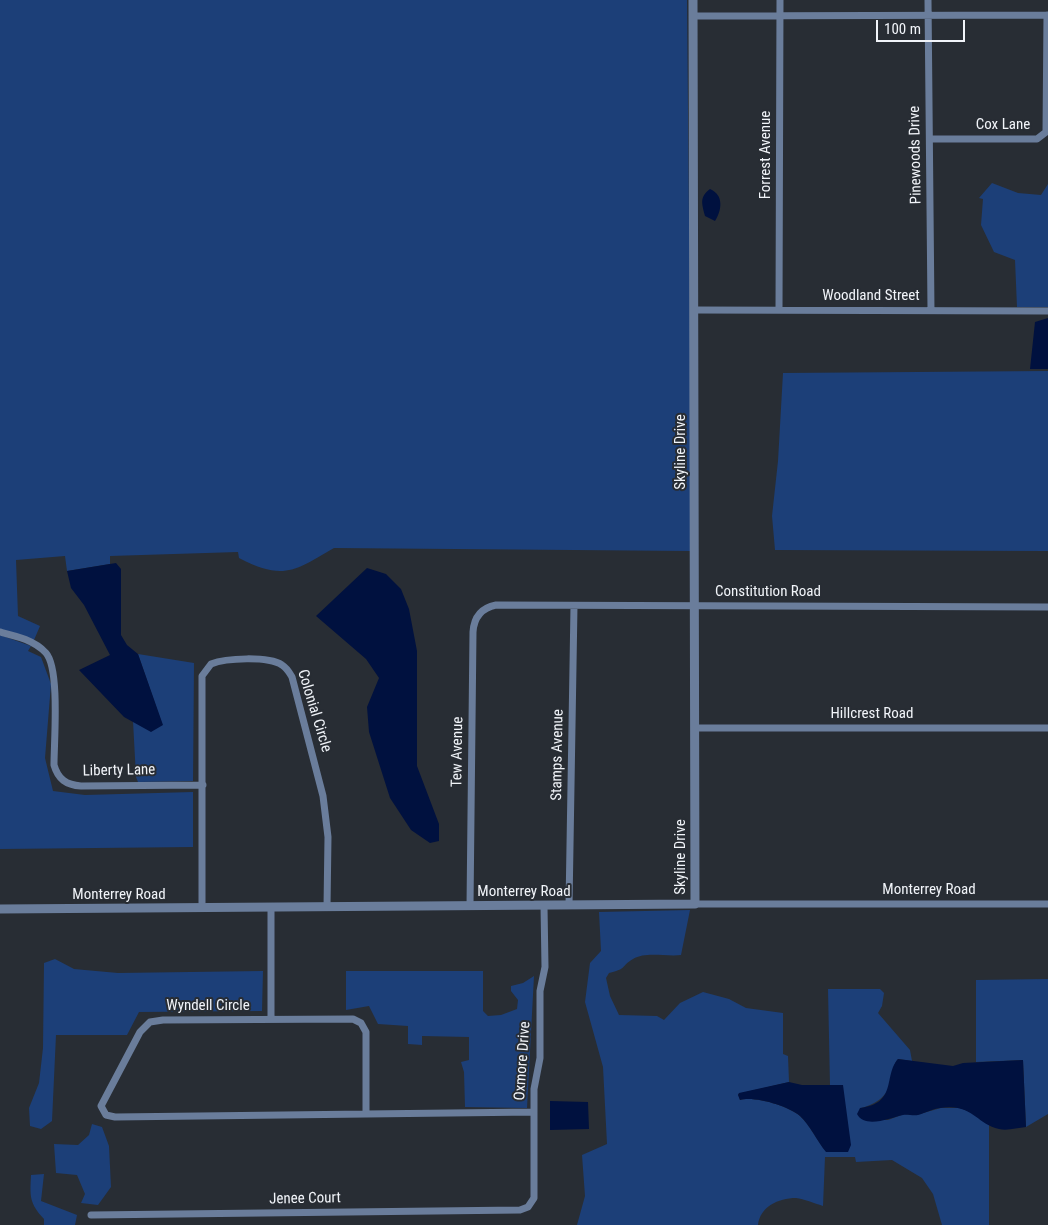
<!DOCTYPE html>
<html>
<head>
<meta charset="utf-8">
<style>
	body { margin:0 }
	#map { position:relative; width:1048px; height:1225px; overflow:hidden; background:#282d34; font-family:"Roboto Condensed",sans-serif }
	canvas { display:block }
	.scale { position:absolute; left:876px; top:20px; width:89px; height:22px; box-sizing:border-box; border:2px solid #f1f4f9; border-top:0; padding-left:6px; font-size:15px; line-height:18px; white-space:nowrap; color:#f1f4f9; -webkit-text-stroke:4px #282d34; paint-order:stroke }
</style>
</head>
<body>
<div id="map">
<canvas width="1048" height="1225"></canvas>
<div class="scale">100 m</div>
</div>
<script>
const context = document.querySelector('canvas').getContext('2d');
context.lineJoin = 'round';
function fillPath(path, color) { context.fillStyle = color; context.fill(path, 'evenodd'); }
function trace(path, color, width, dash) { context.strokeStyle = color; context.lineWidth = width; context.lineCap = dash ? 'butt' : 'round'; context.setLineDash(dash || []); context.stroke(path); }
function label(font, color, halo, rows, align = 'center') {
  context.font = font + ' "Roboto Condensed",sans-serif'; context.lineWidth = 4; context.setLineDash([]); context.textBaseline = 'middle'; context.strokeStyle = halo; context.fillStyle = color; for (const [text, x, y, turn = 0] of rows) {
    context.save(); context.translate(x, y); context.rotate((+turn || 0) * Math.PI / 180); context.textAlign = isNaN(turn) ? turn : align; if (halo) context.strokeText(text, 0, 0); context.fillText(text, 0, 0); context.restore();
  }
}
fillPath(new Path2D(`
	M0,0H687L692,551L334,548C294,571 284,581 239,558L238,552L110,556V564L67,571L65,556L16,560L18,616L40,626L34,640L0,629Z
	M992,183L1018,193L1041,195L1048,184V307H1017L1015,260L994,252L981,225L983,199L979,198Z
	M1048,371V551L775,550L772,516L778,461L783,373Z
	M0,635L31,646L28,651L41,657L51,684L45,758L53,791L85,795L193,792V847L0,849Z
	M138,654L194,663L193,781L138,782L136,777L133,721L151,731L162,724Z
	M690,910L681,955C666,957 646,951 633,959C621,966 627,969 609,973L606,978L610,996L619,1015L657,1016L664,1020L680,1003L703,992L729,999L746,1008L783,1013V1054L788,1056L789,1082L738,1094L740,1100C755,1096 788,1106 800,1116C810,1125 817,1141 826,1151L843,1085L830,1086L828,989H880L884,993L882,1006L878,1013L910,1050L912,1061L898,1059C893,1065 893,1071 892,1078C889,1095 877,1104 861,1108L879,1120H888L904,1114L916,1115L941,1108H960L973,1113L989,1125V1225H942L933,1194L922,1178L892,1160L856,1162L855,1157H825L823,1206C814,1203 804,1199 796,1198C778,1198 760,1207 758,1225H577L585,1196L582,1155L607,1144L603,1067L585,1002L590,963L601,951L599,912Z
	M55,959L74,969L118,973L263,971L262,1011L139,1012L127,1035H56L52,1121L41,1129L30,1126L29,1108L39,1083L43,1048L44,963Z
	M346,971H483V1011L488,1016L501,1015L517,1009L518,1000L511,991V986L523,983L534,976L527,1108L465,1107L464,1072L461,1062L469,1060V1037L422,1036V1045L408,1044V1026L378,1024L369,1006L346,1010Z
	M1048,979V1114L1026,1127L1023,1060L976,1062V980Z
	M92,1124L102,1127L109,1146L111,1187L98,1205L81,1203L85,1194L77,1175L56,1173L54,1144L78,1145L89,1135Z
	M44,1174L41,1201L77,1215L75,1225H44V1219C29,1203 30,1196 31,1175Z`), '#1c3f78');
fillPath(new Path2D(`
	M710,189C724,195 722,210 715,221L705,216C702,204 699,197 710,189Z
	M1048,318V369H1030L1035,322Z
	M116,563L121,569V635L127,645L138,654L163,725L151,732L124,717L79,670L110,655L84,605L71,588L67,571Z
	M367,568L386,574L401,589L409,609L417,651V766L439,824V841L430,843L411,830L390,798L369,732L367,707L379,678L366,659L316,616Z
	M898,1059L953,1066L963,1063L1023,1060L1026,1127C1017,1128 1007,1131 999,1129C976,1124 973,1103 940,1108C932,1109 925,1113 918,1115C913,1116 907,1114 903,1115C890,1118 865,1129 857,1114L860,1108C898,1103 883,1076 898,1059Z
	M789,1082L802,1085H843L851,1145L848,1152H826C817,1141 810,1125 800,1116C788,1106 755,1096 740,1100L738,1095L739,1093Z
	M550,1101L588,1102L589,1129L550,1130Z`), '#00113f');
trace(new Path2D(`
	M928,0L931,310
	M693,16L1048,15
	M930,139H1037L1046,132L1047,15
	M694,310L1048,311
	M779,310L780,0
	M0,632C16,636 34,640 46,653C60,669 54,741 54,765C58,779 66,785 81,786L203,785
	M695,728H1048
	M695,904H1048
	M569,905L574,606
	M470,906L473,632C474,617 481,608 496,605L1048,607
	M271,907V1019
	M202,908V676L211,664C226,658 268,656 282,665C287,668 289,672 292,677L323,796L328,837L327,907
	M366,1114V1032L361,1023L353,1019L163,1020L150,1022L140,1032L101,1106L106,1115L115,1117L534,1112
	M91,1215L520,1210L528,1207L534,1198V1089L540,1058V991L545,967L544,906`), '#6a7d9b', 7);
trace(new Path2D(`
	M0,909L695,904L693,0`), '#6a7d9b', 9);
label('15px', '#f1f4f9', '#282d34', [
	["Cox Lane",1003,125],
	["Forrest Avenue",766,155,-90],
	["Pinewoods Drive",916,155,-91],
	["Woodland Street",871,296],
	["Skyline Drive",681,452,-90],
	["Constitution Road",768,592],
	["Colonial Circle",314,711,73],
	["Hillcrest Road",872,714],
	["Tew Avenue",458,752,-89],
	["Stamps Avenue",558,755,-89],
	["Liberty Lane",119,771,-1],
	["Skyline Drive",681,857,-90],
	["Monterrey Road",929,890],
	["Monterrey Road",524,892],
	["Monterrey Road",119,895],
	["Wyndell Circle",208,1006],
	["Oxmore Drive",523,1061,-86],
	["Jenee Court",305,1199,-1]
]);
</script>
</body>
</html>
